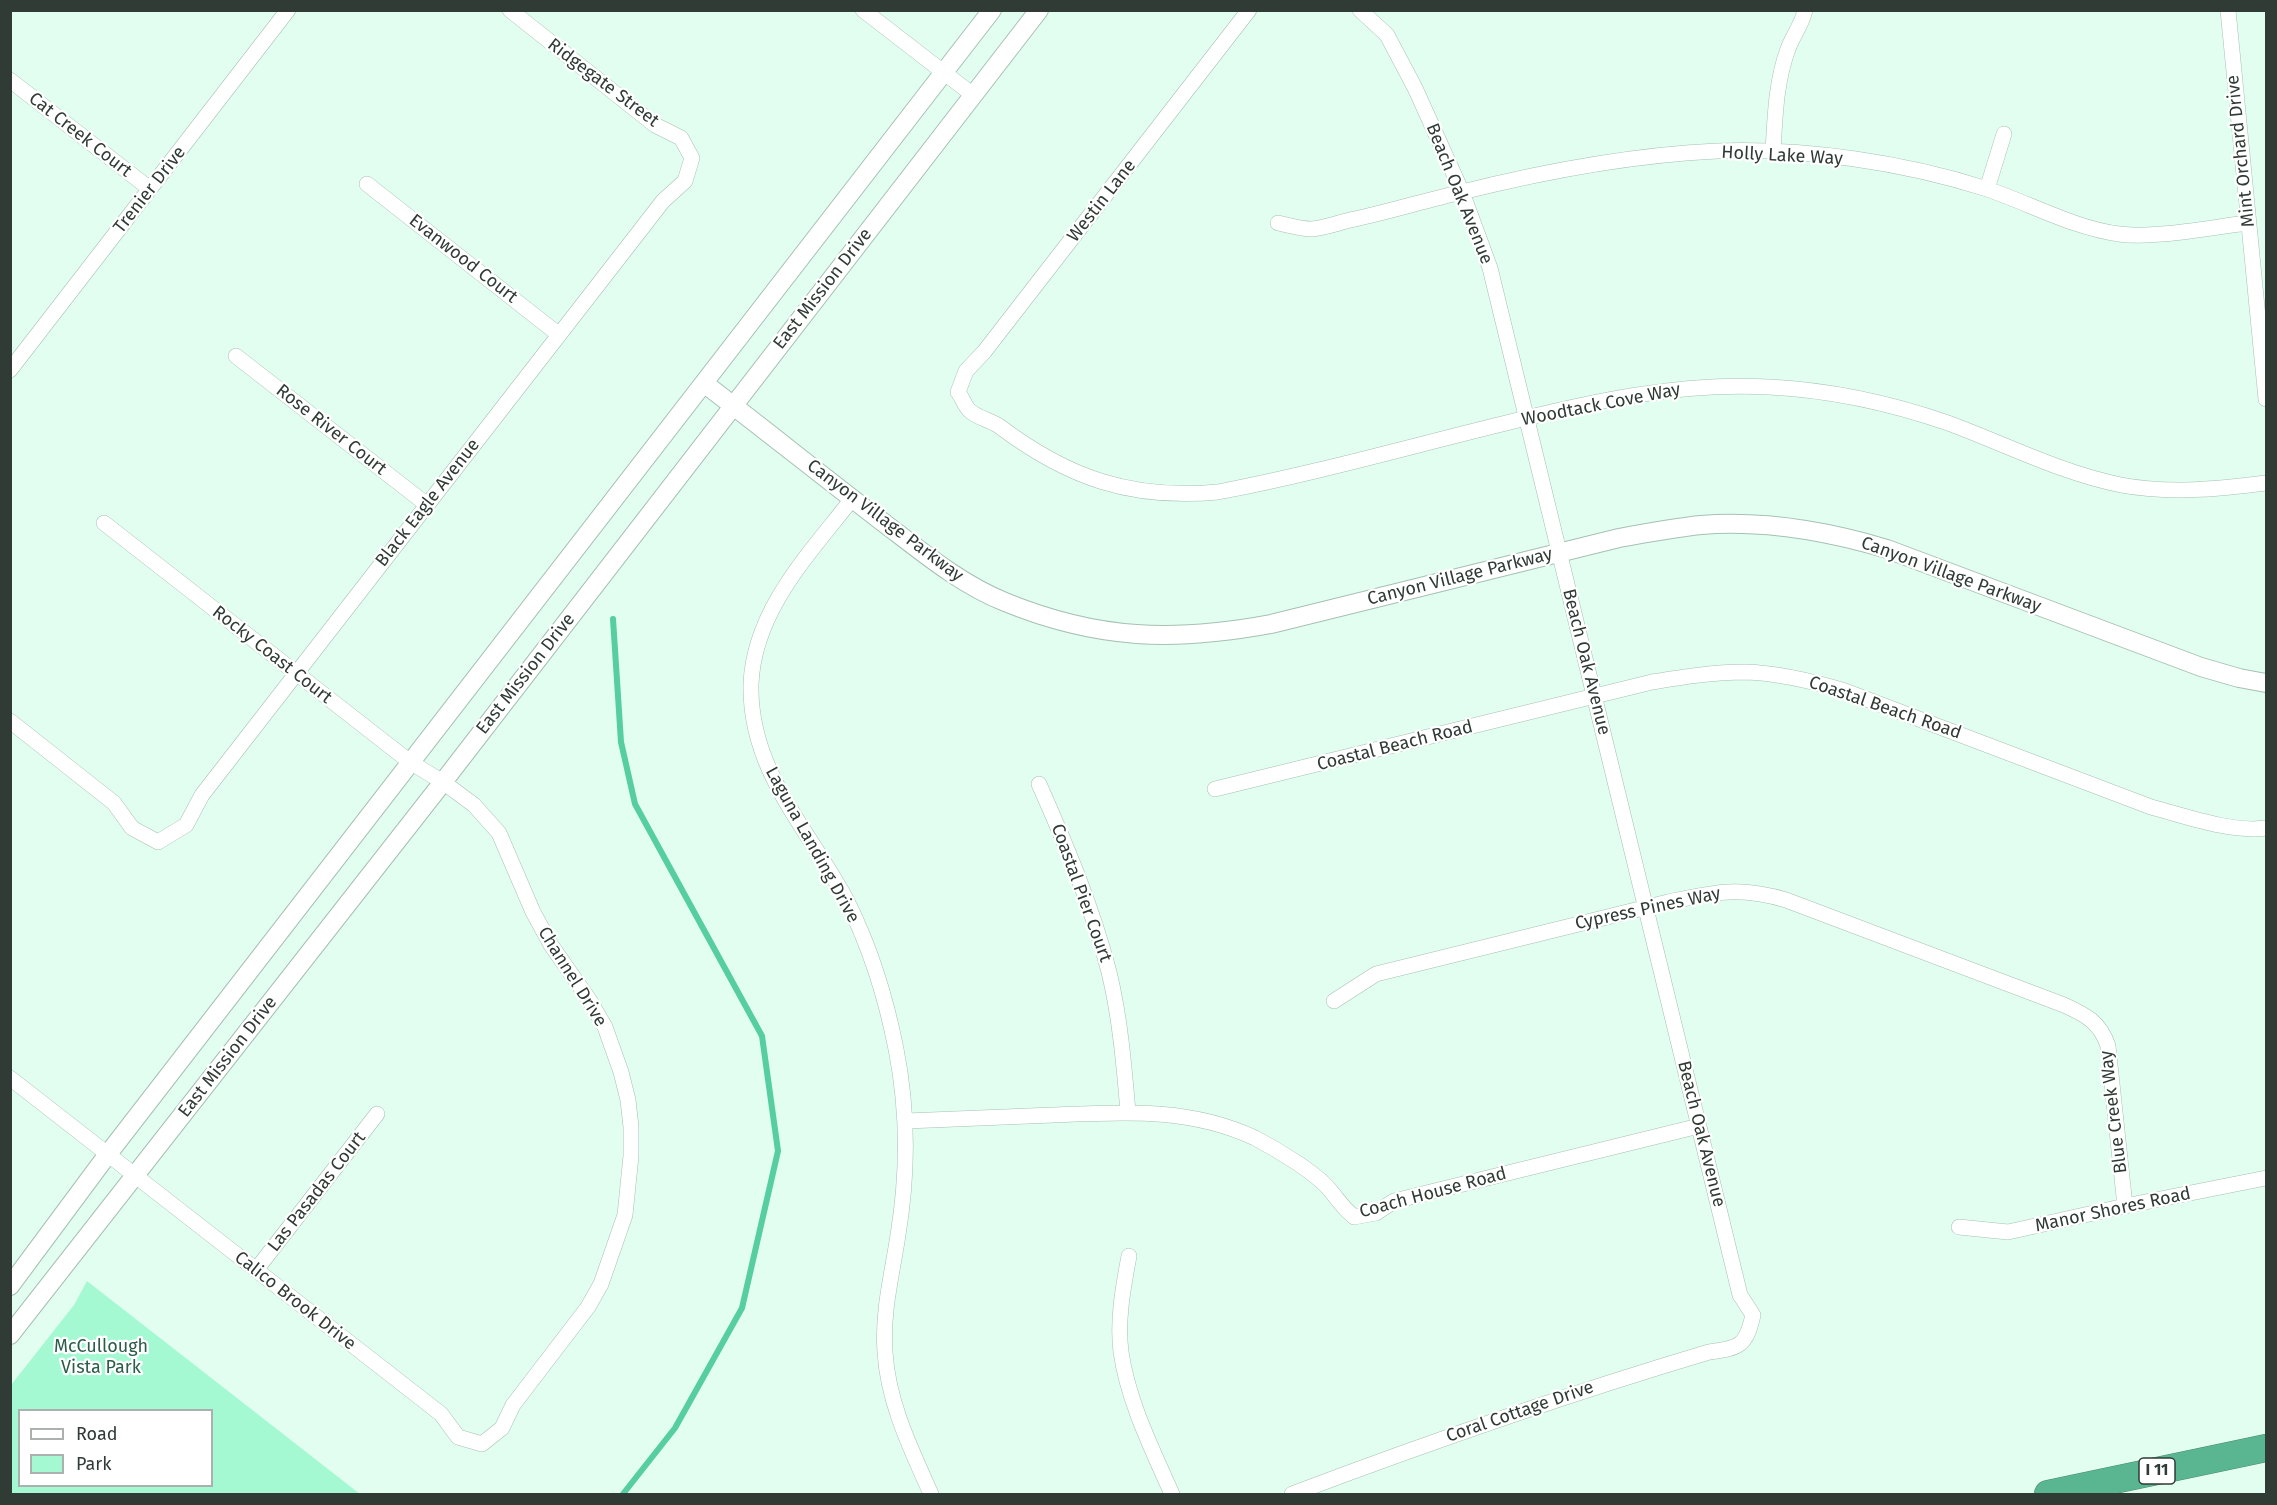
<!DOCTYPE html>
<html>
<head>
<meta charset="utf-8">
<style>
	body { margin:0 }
	#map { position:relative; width:2277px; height:1505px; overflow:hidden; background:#e2fef0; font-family:"Fira Sans",sans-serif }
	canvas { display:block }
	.frame { position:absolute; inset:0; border:12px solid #303b36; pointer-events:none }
	.legend { position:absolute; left:18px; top:1409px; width:195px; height:78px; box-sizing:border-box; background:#fff; border:2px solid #acb1af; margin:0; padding:8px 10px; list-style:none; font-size:18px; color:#303b36 }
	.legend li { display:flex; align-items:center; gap:12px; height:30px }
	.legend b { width:30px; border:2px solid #acb1af }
</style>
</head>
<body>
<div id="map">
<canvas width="2277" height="1505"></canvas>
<div class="frame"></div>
<ul class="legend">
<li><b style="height:8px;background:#fff"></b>Road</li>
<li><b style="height:16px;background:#a4f9d3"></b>Park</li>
</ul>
</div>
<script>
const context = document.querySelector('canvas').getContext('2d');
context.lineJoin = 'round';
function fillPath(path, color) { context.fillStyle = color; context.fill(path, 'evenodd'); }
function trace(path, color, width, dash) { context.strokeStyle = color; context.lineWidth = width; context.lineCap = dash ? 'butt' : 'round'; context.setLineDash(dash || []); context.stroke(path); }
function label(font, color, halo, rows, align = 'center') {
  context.font = font + ' "Fira Sans",sans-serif'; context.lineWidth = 4.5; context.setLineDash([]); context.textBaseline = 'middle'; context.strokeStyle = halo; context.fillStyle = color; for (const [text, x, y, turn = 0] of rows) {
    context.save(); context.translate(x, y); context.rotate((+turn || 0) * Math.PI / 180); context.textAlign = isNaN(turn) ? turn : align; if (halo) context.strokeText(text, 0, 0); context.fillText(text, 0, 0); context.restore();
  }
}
fillPath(new Path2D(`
	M87,1281L360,1494H11V1385L74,1305ZM20,1410H212V1486H20Z`), '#a4f9d3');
trace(new Path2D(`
	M613,619L621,742L635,804L762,1036L778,1151L742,1308L675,1428L623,1494`), '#56cea0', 6);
const minor = new Path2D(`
	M863,10L973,95
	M1249,10L984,352L966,371L958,392C962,397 965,407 970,411C978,418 990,420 999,426C1068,478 1131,500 1218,492C1313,474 1408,447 1502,424C1589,402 1678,382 1769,387C1830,390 1890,403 1948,423C2005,444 2061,473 2121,485C2169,494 2219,489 2266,483
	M2228,10L2266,399
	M10,80L150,189
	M1773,151C1775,117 1776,81 1788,49C1793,35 1802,25 1805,10
	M367,184L558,334
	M1987,189L2004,134
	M1278,223C1288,225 1301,229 1312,229C1323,228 1335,224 1346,221C1385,213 1423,201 1462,192C1546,171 1631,155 1717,151C1805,148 1903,162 1987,189C2031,204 2074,228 2119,234C2154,239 2212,227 2248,223
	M236,356L426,504
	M10,370L288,10
	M852,499C810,553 754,610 751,684C749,771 809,829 847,901C870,947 886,998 896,1049C908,1110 908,1174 898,1235C892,1275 882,1312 885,1352C888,1403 911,1449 931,1494
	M10,721L114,803L132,828L158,842L186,825L202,795L663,201L685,181L692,158L681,138L655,125L510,10
	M1039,784C1066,845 1092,906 1109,972C1120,1017 1124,1065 1128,1112
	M1215,789L1652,682C1683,677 1714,672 1745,672C1779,673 1812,681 1845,691L2151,807C2185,816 2232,833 2266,828
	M1334,1001L1376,974L1668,902C1715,892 1739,886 1786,900L2064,1005C2086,1015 2100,1022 2108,1046L2125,1206
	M10,1078L441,1414L458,1437L482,1444L502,1428L513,1405L588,1307L601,1284L625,1215L631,1156V1127L628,1100L621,1072L605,1027L590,1001L551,945L533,912L499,833L474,805L443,782L410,762L104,523
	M906,1121C955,1119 1004,1117 1053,1115C1122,1112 1190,1107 1255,1138C1276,1149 1315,1172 1330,1190C1340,1202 1341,1206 1354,1217L1376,1213L1394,1201L1699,1126
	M1959,1227L2008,1232L2125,1206L2266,1178
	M1129,1256C1123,1288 1117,1320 1121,1352C1128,1401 1152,1449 1172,1494
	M256,1270L377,1114
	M1292,1494C1430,1442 1568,1394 1709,1352C1740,1348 1746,1346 1753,1315L1740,1295L1490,268L1462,192L1415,88L1387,35L1360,10`);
const tertiary = new Path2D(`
	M705,384C764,429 821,475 880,520C920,550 958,583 1005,602C1098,640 1174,642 1271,624L1619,538C1646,533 1673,528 1701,525C1764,520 1827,531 1887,549L2201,667L2239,678L2266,683
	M10,1286L108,1154L992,10
	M10,1335L443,782L1039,10`);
const motorway = new Path2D(`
	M2048,1494L2266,1448`);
trace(minor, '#a6c0b3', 16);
trace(tertiary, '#a6c0b3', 20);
trace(motorway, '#4b8b71', 28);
trace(minor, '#fff', 15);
trace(tertiary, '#fff', 18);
trace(motorway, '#5ab691', 27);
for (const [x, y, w] of [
	[2157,1471,36]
]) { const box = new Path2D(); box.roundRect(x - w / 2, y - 13, w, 26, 4.5); context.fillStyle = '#fff'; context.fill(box); trace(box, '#303b36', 1.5); }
label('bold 16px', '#303b36', null, [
	["I 11",2157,1471]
]);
label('18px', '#303b36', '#fff', [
	["Ridgegate Street",603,83,37],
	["Cat Creek Court",80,135,38],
	["Mint Orchard Drive",2241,151,-96],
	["Holly Lake Way",1782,156,3],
	["Trenier Drive",150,190,-52],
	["Beach Oak Avenue",1459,194,68],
	["Westin Lane",1102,201,-52],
	["Evanwood Court",463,259,38],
	["East Mission Drive",823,289,-52],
	["Woodtack Cove Way",1601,405,-11],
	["Rose River Court",331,430,38],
	["Black Eagle Avenue",428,503,-52],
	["Canyon Village Parkway",885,521,37],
	["Canyon Village Parkway",1951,575,20],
	["Canyon Village Parkway",1460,577,-14],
	["Rocky Coast Court",272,655,38],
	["Beach Oak Avenue",1586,662,76],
	["East Mission Drive",526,674,-52],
	["Coastal Beach Road",1885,708,19],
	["Coastal Beach Road",1395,746,-14],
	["Laguna Landing Drive",812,845,61],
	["Coastal Pier Court",1081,893,70],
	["Cypress Pines Way",1648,909,-12],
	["Channel Drive",572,977,58],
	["East Mission Drive",228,1057,-52],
	["Blue Creek Way",2114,1112,-97],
	["Beach Oak Avenue",1701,1134,76],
	["Las Pasadas Court",317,1192,-52],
	["Coach House Road",1433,1193,-15],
	["Manor Shores Road",2113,1210,-12],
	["Calico Brook Drive",295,1301,38],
	["Coral Cottage Drive",1520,1412,-19]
]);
label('18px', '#2c5d49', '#fff', [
	["McCullough",101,1347],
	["Vista Park",101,1368]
]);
</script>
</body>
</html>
